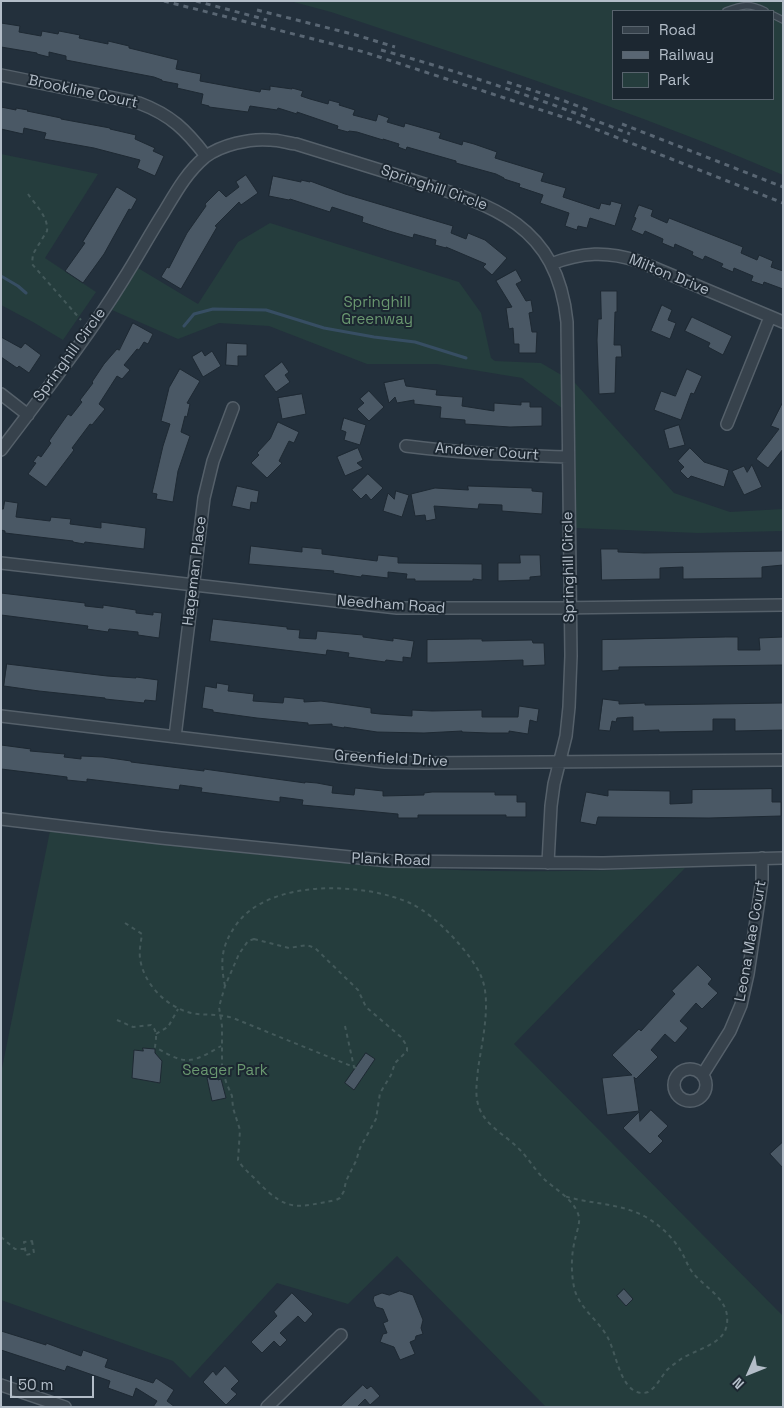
<!DOCTYPE html>
<html>
<head>
<meta charset="utf-8">
<style>
	body { margin:0 }
	#map { position:relative; width:784px; height:1408px; overflow:hidden; background:#23303c; font-family:"Space Grotesk",sans-serif }
	canvas { display:block }
	.frame { position:absolute; inset:0; border:2px solid #b3bdc8; pointer-events:none }
	.legend { position:absolute; left:612px; top:10px; width:162px; height:90px; box-sizing:border-box; background:#1c2731; border:1px solid #58636d; margin:0; padding:6px 9px; list-style:none; font-size:15px; color:#b3bdc8 }
	.legend li { display:flex; align-items:center; gap:10px; height:25px }
	.legend b { width:25px; border:1px solid #58636d }
	.north { position:absolute; left:724px; top:1348px; width:50px; height:50px; -webkit-text-stroke:4px #1c2731; paint-order:stroke; rotate:226deg; font-size:14px; font-weight:700; line-height:20px; text-align:center; color:#b3bdc8 }
	.north::after { content:''; display:block; margin:auto; width:18px; height:22px; background:#b3bdc8; clip-path:polygon(50% 0,100% 100%,50% 72%,0 100%) }
	.scale { position:absolute; left:10px; top:1376px; width:84px; height:22px; box-sizing:border-box; border:2px solid #b3bdc8; border-top:0; padding-left:6px; font-size:15px; line-height:18px; white-space:nowrap; color:#b3bdc8; -webkit-text-stroke:4px #1c2731; paint-order:stroke }
</style>
</head>
<body>
<div id="map">
<canvas width="784" height="1408"></canvas>
<div class="frame"></div>
<ul class="legend">
<li><b style="height:6px;background:#37424c"></b>Road</li>
<li><b style="height:6px;background:#596673"></b>Railway</li>
<li><b style="height:14px;background:#253d3d"></b>Park</li>
</ul>
<div class="north">N</div>
<div class="scale">50 m</div>
</div>
<script>
const context = document.querySelector('canvas').getContext('2d');
context.lineJoin = 'round';
function fillPath(path, color) { context.fillStyle = color; context.fill(path, 'evenodd'); }
function trace(path, color, width, dash) { context.strokeStyle = color; context.lineWidth = width; context.lineCap = dash ? 'butt' : 'round'; context.setLineDash(dash || []); context.stroke(path); }
function label(font, color, halo, rows, align = 'center') {
  context.font = font + ' "Space Grotesk",sans-serif'; context.lineWidth = 4; context.setLineDash([]); context.textBaseline = 'middle'; context.strokeStyle = halo; context.fillStyle = color; for (const [text, x, y, turn = 0] of rows) {
    context.save(); context.translate(x, y); context.rotate((+turn || 0) * Math.PI / 180); context.textAlign = isNaN(turn) ? turn : align; if (halo) context.strokeText(text, 0, 0); context.fillText(text, 0, 0); context.restore();
  }
}
fillPath(new Path2D(`
	M290,1H783V175C636,111 483,63 331,12ZM613,11H773V99H613Z
	M1,154L98,174L45,258L96,292L63,340L33,322L1,305Z
	M270,223L459,282L481,313L491,358L495,361L541,363L575,383L674,493L730,512L783,509V531L698,533L576,528L575,418L522,378L437,364H367L269,326L219,323L178,339L112,310L138,268L198,304L238,242Z
	M50,831C166,844 282,859 399,867C494,874 590,871 685,868L514,1044L783,1316V1407H546L397,1256L348,1304L277,1283L190,1378L173,1361L1,1300V1073Z`), '#253d3d');
trace(new Path2D(`
	M1,276L18,286L26,293
	M184,326L194,314L213,309L266,310L324,328L374,337L415,342L466,358`), '#374e63', 3);
const building = new Path2D(`
	M1,23L20,26L19,32L41,36L42,31L58,34L59,31L80,35L79,38L108,44V41L129,46V48L178,60L176,69L201,74L200,81L260,92L261,89L270,90V86L292,89V88L303,91L301,96L310,99L328,104L329,100L340,103L339,105L355,110L353,115L376,121L378,114L389,118L387,122L404,127L405,123L430,130L441,133L439,138L462,145L463,141L474,144L497,152L495,158L544,173L541,181L566,188L563,197L599,209L601,203L610,205L611,201L622,204L615,226L590,218L587,228L578,226L577,230L565,226L569,213L540,203L543,195L519,187L520,184L504,179V178L496,174L456,163V161L407,147L406,150L398,147L399,144L383,139V140L357,132L349,131L348,132L337,129L338,126L297,112V114L278,108L277,110L250,106L248,112L209,107V106L201,104L203,94L177,88L178,84L162,81V80L154,77L66,60V56L49,52V57L37,54V53L1,47Z
	M1,107L16,110V108L28,110L27,111L61,118V119L110,128V129L136,135L135,139L155,148L153,151L164,156L155,176L137,168L140,160L94,148L44,139L46,133L24,128L23,134L1,129Z
	M246,175L258,193L241,205L239,202L215,226L217,227L181,289L161,277L167,267L169,268L187,233L206,206L205,204L219,190L226,197L239,187L236,182Z
	M273,176L301,182V180L310,182V181L345,194L453,226L451,233L466,239L468,233L485,240L507,258L492,275L483,267L486,264L446,247V248L435,245L436,240L414,234L413,238L389,231L362,222L363,217L332,207L330,212L290,199L289,200L269,196Z
	M117,187L137,199L131,210L129,209L104,254L83,283L65,271L85,243L83,242Z
	M639,205L653,210L651,216L667,223L669,218L743,247L741,253L757,260L759,255L773,261L771,267L783,271V289L764,282L763,285L751,281L753,276L734,268L733,272L721,267L723,264L705,256L703,260L692,255L693,252L675,244L674,248L662,243L663,239L645,231L643,235L631,230L636,218L634,217Z
	M516,270L522,281L516,284L526,301L531,300L533,312L529,313L532,332H537L536,353H519V344H514L513,328L509,329L506,308L512,307L496,281Z
	M601,291H617V312H615L614,345H621L622,357H616L615,393L599,394L597,340L598,319H601Z
	M662,305L672,310L668,320L676,323L670,339L651,331Z
	M692,317L732,336L723,355L708,347L710,343L685,331Z
	M133,323L153,334L148,344L144,342L139,350L137,349L124,365L130,370L122,379L117,376L99,404L105,409L92,425L90,424L72,448L74,450L46,487L28,474L36,463L33,462L38,455L41,457L51,443L49,441L68,414L71,416L82,402L80,400L93,383L92,382L104,364L117,349L119,350Z
	M1,337L21,348L25,343L41,355L29,373L19,366L17,368L1,357Z
	M227,343L247,344V356H238V366L226,365Z
	M202,351L205,356L212,351L221,366L203,377L192,357Z
	M282,362L289,372L285,375L290,382L276,392L264,376Z
	M180,369L200,381L187,403L190,404L187,417L185,416L181,432L190,436L178,471L173,502L156,499L157,494L152,493L163,446L170,424L161,421L169,388Z
	M687,369L702,376L694,394L691,393L681,420L654,410L661,391L675,396Z
	M404,379L406,386L437,390L436,395L463,397L462,406L494,411V403L521,405V402H530V407H542V426L510,427L465,424V420L440,418L441,407L414,404V400L397,403L395,397L389,403L384,383Z
	M369,391L384,407L369,421L357,409L364,403L360,399Z
	M302,394L306,414L282,419L278,398Z
	M783,402V449L768,468L756,459L779,429L771,426Z
	M344,418L366,425L360,445L344,440L346,432L341,430Z
	M278,422L299,432L294,443L289,441L279,461L282,463L267,478L251,463L259,455L257,453L270,439Z
	M679,425L685,445L669,449L664,430Z
	M358,448L363,460L357,463L363,468L345,476L337,457Z
	M690,448L704,462L729,470L724,487L691,476L688,479L680,471L684,467L678,461Z
	M752,465L762,487L744,495L732,471L744,466L747,472Z
	M368,474L383,488L371,500L366,494L361,499L352,490Z
	M237,486L259,491L257,503L251,502L250,510L232,506Z
	M468,486L532,488V491L543,492L542,514L502,511V505L479,504L478,509L434,506L436,519L426,521L425,515L415,516L411,494L435,488L468,490Z
	M396,491L409,495L402,517L383,511L388,493L394,499Z
	M5,501L18,503L16,517L50,521L51,517L71,519L70,524L101,528V522L146,528L144,549L85,542L84,544L73,542V541L5,533V531L1,530V509H3Z
	M251,546L302,552V547L322,549V554L377,561L378,555L398,557V563L482,564V580L473,579V581H415V579H406L407,574L388,572V578L362,575L361,577L333,573L334,571L249,564Z
	M601,549H618V552L644,553L783,551V565L762,567V578L683,579V567L660,568V579L602,580Z
	M520,555H540L541,576L530,577V580L498,581V563H520Z
	M1,593L85,603V606L103,608V605L136,610V613L153,615V612L162,613L159,638L138,635V632L109,629L108,632L87,629L88,626L1,615Z
	M213,619L287,627V629L300,630L299,638L316,639L317,631L363,635V637L393,641V638L414,641L411,658L403,657V662L386,660L385,662L348,657L349,653L327,650L326,655L210,641Z
	M726,637H738V650H760L759,638L783,637V665L619,667V670L602,671V640Z
	M470,639H482V641L532,640L533,643H544L545,665L523,666V660L427,663V640Z
	M7,664L107,676L136,678V677L158,680L156,701L145,700L144,703L105,699V698L39,691L4,686Z
	M217,683L229,685L228,691L254,694L253,701L283,703L284,697L304,699V702L321,701L371,708V713L380,714L412,716V710L432,711L482,710V717H518L519,706L539,709L537,722L530,720L528,734L509,731V733H489L462,732V731L424,733L377,732L344,727V728L332,726V724L308,725V723L257,718L213,712V710L202,708L205,686L216,688Z
	M603,699L619,701V704L645,703V705L783,703V730L735,731V719H713V731L659,732V730L633,731V717L617,718L616,722L612,721L610,731L599,730Z
	M1,745L31,749L30,751L65,754L64,757L81,759V756L103,757L131,761V762L204,771V769L305,783V782L317,783L333,786L332,793L354,795L355,788L383,791V796L424,795V793L432,792H495V795H517V802H526V817H506V815H418V818H398V814L302,805L303,800L280,797V802L201,792L202,788L180,785L179,790L87,779V782L67,780V777L1,769Z
	M772,789V802H781V816L709,818L598,817L596,825L580,822L586,792L608,796V790L670,791V804L692,803V790Z
	M698,965L712,979L708,984L718,993L702,1009L696,1003L680,1021L688,1028L675,1043L665,1034L651,1050L658,1057L636,1079L634,1077L639,1111L607,1115L602,1078L632,1075L612,1055L639,1029L641,1031L675,994L672,991Z
	M143,1048L155,1049V1053L162,1061L160,1083L132,1078L134,1050L143,1051Z
	M366,1053L375,1059L354,1090L345,1083Z
	M217,1076L218,1080L221,1079L226,1098L212,1101L207,1078Z
	M651,1110L668,1126L658,1136L663,1141L650,1154L623,1128L639,1112L640,1121Z
	M783,1142V1168L770,1154Z
	M624,1289L633,1299L626,1306L617,1296Z
	M400,1291L413,1295L423,1320L421,1328L423,1334L416,1336L415,1340L410,1342L415,1354L400,1360L394,1347L380,1342L383,1334L387,1333L383,1323L388,1321L383,1309L376,1307L373,1300L374,1296L382,1293L389,1295Z
	M292,1293L313,1314L305,1323L298,1316L280,1333L287,1340L280,1347L274,1341L262,1353L251,1342L277,1316L274,1312Z
	M1,1331L46,1345V1343L81,1356L83,1350L108,1359L105,1367L153,1383L156,1378L174,1390L167,1401L175,1407H153L157,1401L136,1388L133,1397L108,1388L110,1381L67,1366L65,1371L1,1350Z
	M225,1366L239,1381L231,1389L237,1394L226,1405L203,1382L213,1371L216,1375Z
	M363,1385L367,1389L371,1386L380,1396L370,1405L365,1399L357,1407H340Z`);
fillPath(building, '#4a5865');
trace(building, '#1e2933', 1);
const lane = new Path2D(`
	M726,11C742,5 750,3 765,11
	M773,15L783,20`);
const street = new Path2D(`
	M1,75L139,103C171,115 186,130 206,156
	M551,264C582,252 607,251 638,261L783,322
	M1,394L28,415
	M727,424L770,317
	M406,446C460,453 513,455 568,457
	M1,450C43,394 86,340 123,280C137,258 150,234 164,212C176,192 187,172 205,157C221,145 250,138 270,140C279,140 288,143 296,144C335,156 374,168 412,180C493,205 557,224 567,322L571,656L569,707L566,736L554,784L551,806L548,863
	M1,563L397,608H555L783,605
	M1,716L385,762L424,763L783,760
	M175,737L204,498L213,461L233,408
	M1,819L161,838L390,861L603,863L783,858
	M674 1085a16 16 0 1 1 32 0a16 16 0 1 1-32 0Z
	M703,1074L730,1031L741,1005L748,974L762,880V858
	M1,1385L65,1407
	M267,1407L341,1335`);
trace(lane, '#55606a', 8);
trace(street, '#55606a', 14);
trace(new Path2D(`
	M28,194C35,204 49,218 47,231L33,254L32,264L81,320
	M125,923L142,934C141,942 139,950 140,958C143,983 166,1007 191,1013C206,1016 217,1013 233,1018L356,1068
	M254,939L289,948L307,945L315,948L358,990L366,1007L401,1037L407,1046V1051L395,1063L391,1075L380,1093L376,1119L360,1148L356,1161L346,1181L344,1191L340,1198L336,1200C298,1207 288,1213 259,1183C252,1175 243,1169 238,1160L240,1130L233,1108L232,1096L226,1082L222,1068V1026L219,1007L225,986L239,954L248,941Z
	M225,986C220,962 221,946 236,925C269,878 365,882 412,904C435,915 471,953 481,976C492,1001 482,1042 478,1069C477,1083 474,1096 480,1110C488,1127 505,1135 517,1147C528,1157 534,1169 544,1179C556,1190 575,1200 579,1217C580,1225 576,1233 575,1240C571,1255 571,1272 574,1287C578,1307 597,1319 607,1336C615,1351 617,1370 627,1384C632,1391 640,1395 648,1392C656,1388 661,1377 667,1370C671,1366 676,1363 681,1359C695,1350 717,1346 725,1331C728,1324 728,1315 725,1308C719,1294 703,1285 693,1273C688,1267 686,1260 682,1253C673,1237 660,1225 644,1216C619,1203 590,1204 564,1196
	M117,1020L133,1027L151,1025C158,1031 156,1039 155,1047C164,1052 178,1061 188,1060C199,1060 212,1051 221,1046
	M345,1026L354,1067
	M156,1034L168,1027L178,1009
	M1,1237L15,1249H25
	M32,1241L34,1253L26,1255L24,1242Z`), '#43595a', 2, [4, 4]);
trace(lane, '#37424c', 5.5);
trace(street, '#37424c', 11);
trace(new Path2D(`
	M164,1L364,52L526,105L575,121L783,203
	M196,1L267,20
	M257,10L356,35L395,47
	M381,50C465,73 549,102 630,134
	M507,82L562,100L588,110
	M622,124L783,187`), '#596673', 3, [5, 5]);
label('15px', '#b3bdc8', '#1c2731', [
	["Brookline Court",83,92,12],
	["Springhill Circle",434,188,19],
	["Milton Drive",669,275,22],
	["Springhill Circle",70,355,-54],
	["Andover Court",487,452,4],
	["Springhill Circle",569,567,-91],
	["Hageman Place",195,571,-83],
	["Needham Road",391,605,4],
	["Greenfield Drive",391,759,3],
	["Plank Road",391,860,2],
	["Leona Mae Court",751,941,-80]
]);
label('15px', '#6a9870', '#1c2731', [
	["Springhill",377,303],
	["Greenway",377,320],
	["Seager Park",225,1071]
]);
</script>
</body>
</html>
